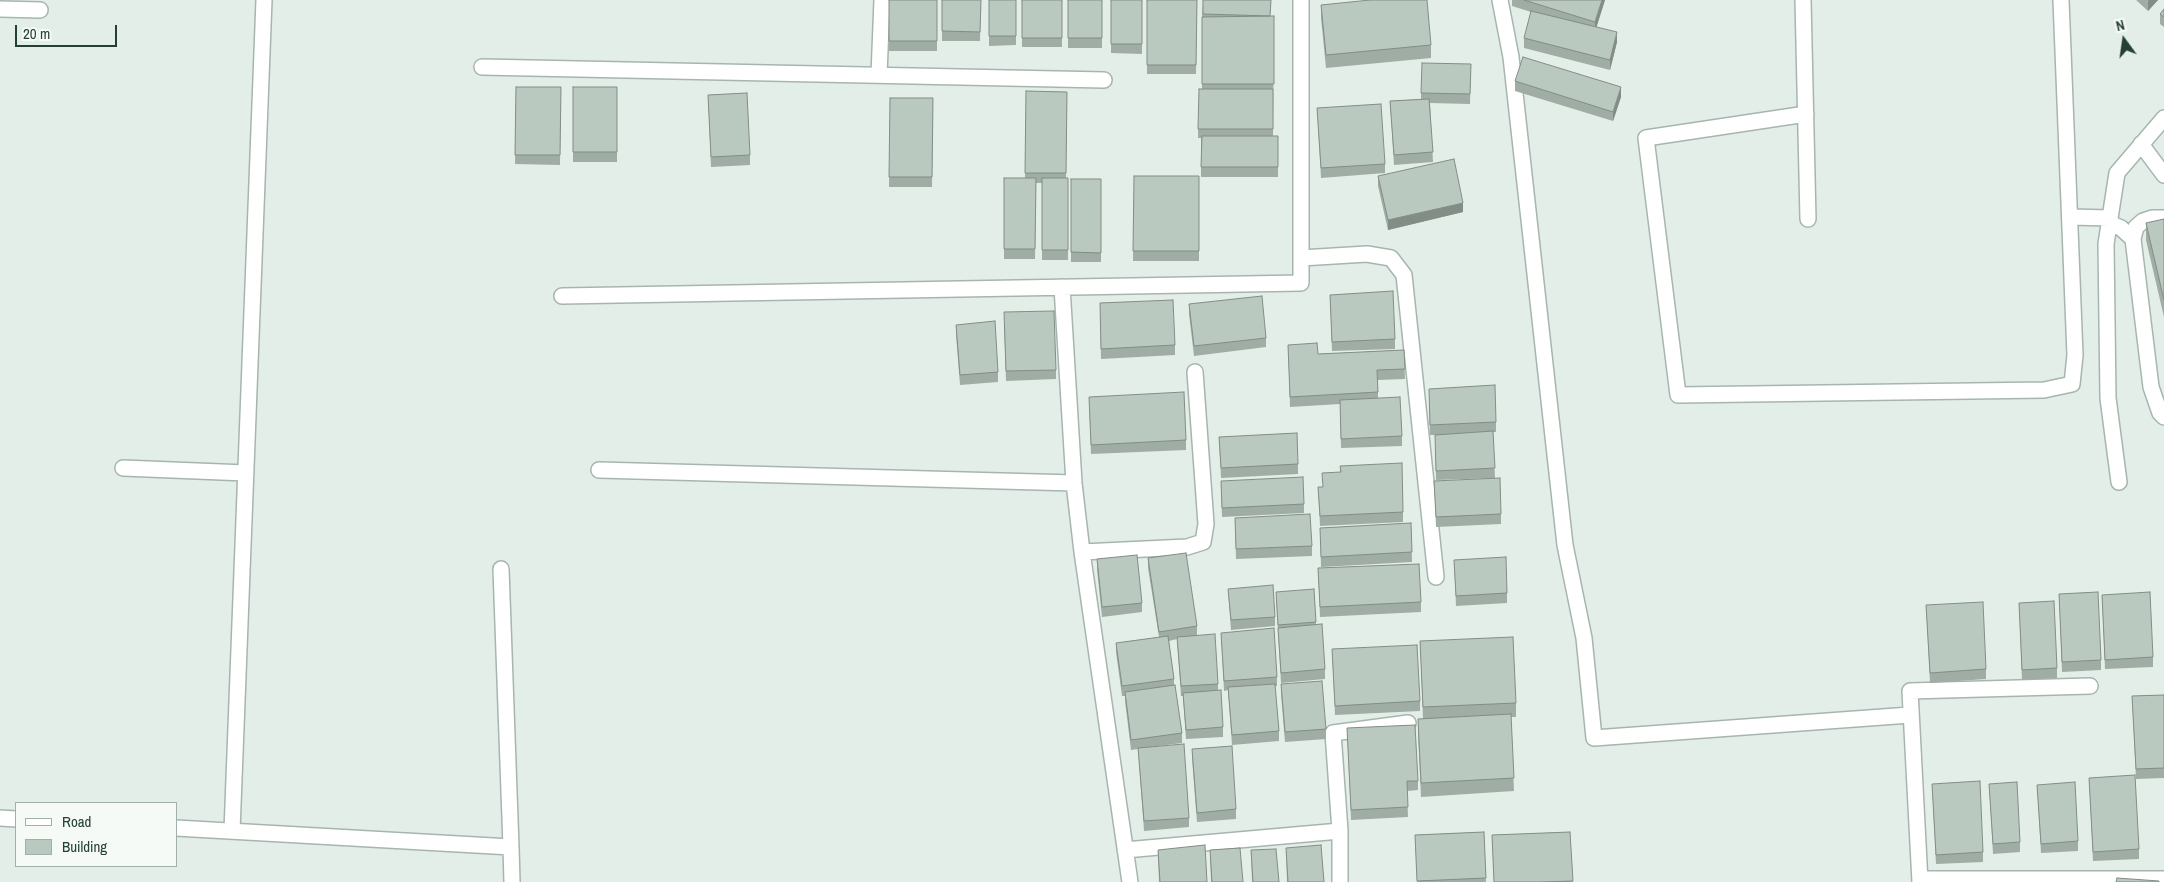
<!DOCTYPE html>
<html>
<head>
<meta charset="utf-8">
<style>
	body { margin:0 }
	#map { position:relative; width:2164px; height:882px; overflow:hidden; background:#e4eee8; font-family:"Archivo Narrow",sans-serif }
	canvas { display:block }
	.legend { position:absolute; left:15px; top:802px; width:162px; height:65px; box-sizing:border-box; background:#f5faf7; border:1px solid #a1b0a9; margin:0; padding:6px 9px; list-style:none; font-size:15px; color:#234033 }
	.legend li { display:flex; align-items:center; gap:10px; height:25px }
	.legend b { width:25px; border:1px solid #a1b0a9 }
	.north { position:absolute; left:2099px; top:15px; width:50px; height:50px; -webkit-text-stroke:4px #f5faf7; paint-order:stroke; rotate:346deg; font-size:14px; font-weight:700; line-height:20px; text-align:center; color:#234033 }
	.north::after { content:''; display:block; margin:auto; width:18px; height:22px; background:#234033; clip-path:polygon(50% 0,100% 100%,50% 72%,0 100%) }
	.scale { position:absolute; left:15px; top:25px; width:102px; height:22px; box-sizing:border-box; border:2px solid #234033; border-top:0; padding-left:6px; font-size:15px; line-height:18px; white-space:nowrap; color:#234033; -webkit-text-stroke:4px #f5faf7; paint-order:stroke }
</style>
</head>
<body>
<div id="map">
<canvas width="2164" height="882"></canvas>
<ul class="legend">
<li><b style="height:6px;background:#fff"></b>Road</li>
<li><b style="height:14px;background:#b9c9c0"></b>Building</li>
</ul>
<div class="north">N</div>
<div class="scale">20 m</div>
</div>
<script>
const ctx = document.querySelector('canvas').getContext('2d');
ctx.lineJoin = 'round';
const poly = rows => new Path2D(rows.map(r => 'M' + r).join(''));
function stroke(path, color, width, dash) { ctx.strokeStyle = color; ctx.lineWidth = width; ctx.lineCap = dash ? 'butt' : 'round'; ctx.setLineDash(dash || []); ctx.stroke(path); }
function fillPath(path, color) { ctx.fillStyle = color; ctx.fill(path, 'evenodd'); }
const minor = poly([
	[1500,0,1511,57,1565,545,1584,638,1594,738,1910,715],
	[1803,0,1808,219],
	[0,9,40,10],
	[482,67,1104,80],
	[879,75,882,0],
	[1806,114,1646,138,1678,395,2044,390,2072,384,2075,355,2061,0],
	[2141,144,2164,175],
	[2070,217,2110,218],
	[2109,223,2121,228,2133,239,2151,387,2160,413,2164,417],
	[2133,239,2136,227,2143,221,2152,218,2164,218],
	[1301,258,1367,254,1391,258,1404,275,1436,577],
	[1062,287,1074,483,1082,552,1130,882],
	[562,296,1301,283,1301,0],
	[123,468,246,473],
	[599,470,1074,483],
	[2119,482,2108,398,2106,244,2117,173,2164,118],
	[1082,552,1187,547,1203,542,1206,524,1195,372],
	[0,818,16,819],
	[176,828,511,847,501,569],
	[232,831,264,0],
	[511,847,512,882],
	[1125,850,1340,831],
	[1920,879,2164,879],
	[1340,882,1340,831,1333,733,1408,723],
	[1920,882,1910,691,2090,686]
]);
const wall = poly([
	[889,0,937,0,937,51,889,51],
	[942,0,981,0,980,41,942,41],
	[989,0,1016,0,1016,45,989,46],
	[1022,0,1062,0,1062,47,1022,47],
	[1068,0,1102,0,1102,48,1068,48],
	[1111,0,1142,0,1142,54,1111,53],
	[1147,0,1197,0,1196,74,1147,74],
	[1203,0,1271,0,1270,17,1274,16,1273,136,1278,136,1278,177,1201,177,1201,138,1198,138,1198,129,1202,89,1202,17],
	[1512,0,1605,0,1596,27,1617,42,1610,70,1524,48,1524,38,1531,12,1512,6],
	[2136,0,2158,0,2148,11],
	[1321,5,1431,45,1431,58,1326,68,1321,18],
	[2164,9,2164,27,2160,24,2160,14],
	[1471,64,1470,104,1430,103,1433,162,1394,165,1390,101,1421,99,1421,93],
	[1515,81,1621,97,1613,121,1515,91],
	[516,87,561,87,560,165,515,164],
	[573,87,617,87,617,162,573,162],
	[1026,91,1067,92,1066,178,1068,178,1068,260,1042,260,1042,183,1036,183,1035,259,1004,259,1004,178,1025,178],
	[708,95,750,155,750,165,711,167],
	[890,98,933,98,932,187,889,187],
	[1317,108,1385,164,1385,173,1321,178],
	[1134,176,1199,176,1199,261,1133,261],
	[1378,176,1463,212,1388,230,1378,186],
	[1071,179,1101,179,1101,262,1071,262],
	[2164,219,2164,317,2146,240,2146,223],
	[1330,295,1395,339,1395,349,1332,351],
	[1189,304,1266,338,1266,347,1194,356,1189,314],
	[1100,313,1175,345,1175,355,1101,359],
	[1004,322,1056,370,1056,379,1006,381],
	[956,325,998,372,998,382,960,385,956,334],
	[1288,345,1318,354,1404,350,1405,379,1378,380,1378,398,1402,436,1402,446,1341,448,1340,404,1290,407],
	[1429,389,1496,422,1496,432,1493,432,1495,478,1436,480,1435,435,1430,435],
	[1089,397,1186,440,1186,450,1091,454],
	[1219,437,1298,464,1298,474,1221,478],
	[1340,466,1403,512,1403,522,1320,526,1318,487,1323,487,1340,472],
	[1221,481,1304,504,1304,513,1222,517],
	[1434,481,1501,514,1501,524,1436,527],
	[1235,518,1312,546,1312,556,1236,559],
	[1411,523,1412,562,1321,567,1320,528],
	[1148,558,1197,626,1197,635,1218,684,1218,690,1223,727,1223,737,1186,739,1183,696,1181,696,1177,639,1169,641,1174,679,1174,685,1182,733,1182,743,1150,747,1189,818,1189,827,1144,831,1138,749,1131,750,1125,701,1125,696,1122,696,1116,652,1116,643,1159,637,1148,568],
	[1097,559,1142,603,1142,612,1102,617,1097,569],
	[1454,560,1507,593,1507,603,1456,606],
	[1318,568,1421,602,1421,612,1320,617],
	[1228,589,1275,617,1275,626,1231,630],
	[1314,589,1316,625,1325,669,1325,679,1281,683,1276,597],
	[2059,594,2101,660,2101,670,2062,672],
	[2102,595,2153,657,2153,667,2105,669],
	[2019,603,2057,668,2057,678,2022,680],
	[1926,605,1986,669,1986,679,1930,683],
	[1221,633,1277,677,1277,686,1275,686,1279,731,1279,741,1232,745,1228,690,1224,691],
	[1420,641,1516,703,1516,717,1511,717,1514,791,1421,797,1418,733,1418,719,1423,719],
	[1332,649,1420,701,1420,711,1335,715],
	[1281,684,1326,729,1326,739,1285,742,1281,694],
	[2164,695,2164,778,2136,779,2132,696],
	[1347,728,1418,781,1418,790,1407,791,1408,817,1351,820],
	[1192,749,1236,809,1236,819,1197,822,1192,758],
	[2089,778,2139,849,2139,859,2093,861],
	[1932,784,1983,852,1983,862,1936,864],
	[1989,784,2020,842,2020,852,1993,854],
	[2037,785,2078,841,2078,851,2041,853],
	[1484,832,1486,882,1417,882,1415,835],
	[1570,832,1573,882,1494,882,1492,835],
	[1286,848,1324,882,1287,882],
	[1158,850,1207,882,1159,882],
	[1210,850,1243,882,1211,882],
	[1251,850,1279,882,1252,882]
]);
const shadedWall = poly([
	[1602,0,1605,0,1595,32,1595,22],
	[2149,0,2158,0,2148,11,2148,1],
	[1617,32,1617,42,1610,70,1610,60],
	[1621,87,1621,97,1613,121,1613,112],
	[1463,203,1463,212,1388,230,1388,220]
]);
const building = poly([
	[889,0,937,0,937,41,889,41,889,0],
	[942,0,981,0,980,32,942,31,942,0],
	[989,0,1016,0,1016,36,989,36,989,0],
	[1022,0,1062,0,1062,38,1022,38,1022,0],
	[1068,0,1102,0,1102,38,1068,38,1068,0],
	[1111,0,1142,0,1142,44,1111,44,1111,0],
	[1147,0,1197,0,1196,65,1147,65,1147,0],
	[1203,0,1271,0,1270,16,1203,14,1203,0],
	[1370,0,1427,0,1431,45,1326,55,1321,5,1370,0],
	[1524,0,1602,0,1595,22,1524,0],
	[2164,9,2164,17,2160,14,2164,9],
	[1531,11,1617,32,1610,60,1524,38,1531,11],
	[1274,16,1274,84,1202,84,1202,17,1274,16],
	[1523,57,1621,87,1613,112,1515,81,1523,57],
	[1422,63,1471,64,1470,94,1421,93,1422,63],
	[516,87,561,87,560,155,515,155,516,87],
	[573,87,617,87,617,152,573,152,573,87],
	[1199,89,1273,89,1273,129,1198,129,1199,89],
	[1026,91,1067,92,1066,173,1025,173,1026,91],
	[747,93,750,155,711,157,708,95,747,93],
	[890,98,933,98,932,177,889,177,890,98],
	[1429,99,1433,152,1394,155,1390,101,1429,99],
	[1381,104,1385,164,1321,168,1317,108,1381,104],
	[1202,136,1278,136,1278,167,1201,167,1202,136],
	[1454,159,1463,203,1388,220,1378,176,1454,159],
	[1134,176,1199,176,1199,251,1133,251,1134,176],
	[1004,178,1036,178,1035,249,1004,249,1004,178],
	[1042,178,1068,178,1068,250,1042,250,1042,178],
	[1071,179,1101,179,1101,253,1071,252,1071,179],
	[2164,219,2164,300,2146,223,2164,219],
	[1393,291,1395,339,1332,342,1330,295,1393,291],
	[1262,296,1266,338,1194,346,1189,304,1262,296],
	[1173,300,1175,345,1101,349,1100,303,1173,300],
	[1054,311,1056,370,1006,371,1004,312,1054,311],
	[995,321,998,372,960,375,956,325,995,321],
	[1317,343,1318,354,1404,350,1405,369,1377,370,1378,392,1290,397,1288,345,1317,343],
	[1495,385,1496,422,1430,425,1429,389,1495,385],
	[1184,392,1186,440,1091,445,1089,397,1184,392],
	[1400,397,1402,436,1341,439,1340,400,1400,397],
	[1493,431,1495,468,1436,471,1435,435,1493,431],
	[1297,433,1298,464,1221,468,1219,437,1297,433],
	[1402,463,1403,512,1320,516,1318,487,1323,487,1322,473,1341,472,1340,466,1402,463],
	[1303,477,1304,504,1222,508,1221,481,1303,477],
	[1500,478,1501,514,1436,517,1434,481,1500,478],
	[1310,514,1312,546,1236,549,1235,518,1310,514],
	[1411,523,1412,552,1321,557,1320,528,1411,523],
	[1186,553,1197,626,1159,632,1148,558,1186,553],
	[1137,555,1142,603,1102,607,1097,559,1137,555],
	[1506,557,1507,593,1456,596,1454,560,1506,557],
	[1419,564,1421,602,1320,607,1318,568,1419,564],
	[1273,585,1275,617,1231,620,1228,589,1273,585],
	[1314,589,1316,622,1278,625,1276,592,1314,589],
	[2098,592,2101,660,2062,662,2059,594,2098,592],
	[2150,592,2153,657,2105,660,2102,595,2150,592],
	[2054,601,2057,668,2022,670,2019,603,2054,601],
	[1983,602,1986,669,1930,673,1926,605,1983,602],
	[1322,624,1325,669,1281,673,1278,628,1322,624],
	[1274,628,1277,677,1224,681,1221,633,1274,628],
	[1215,634,1218,684,1181,686,1177,637,1215,634],
	[1168,636,1174,679,1122,686,1116,643,1168,636],
	[1513,637,1516,703,1423,707,1420,641,1513,637],
	[1417,645,1420,701,1335,706,1332,649,1417,645],
	[1322,681,1326,729,1285,732,1281,684,1322,681],
	[1275,684,1279,731,1232,735,1228,687,1275,684],
	[1175,685,1182,733,1131,740,1125,692,1175,685],
	[1221,690,1223,727,1186,730,1183,693,1221,690],
	[2164,695,2164,768,2136,769,2132,696,2164,695],
	[1511,714,1514,778,1421,783,1418,719,1511,714],
	[1415,725,1418,781,1407,781,1408,807,1351,810,1347,728,1415,725],
	[1184,744,1189,818,1144,821,1138,748,1184,744],
	[1232,746,1236,809,1197,813,1192,749,1232,746],
	[2135,775,2139,849,2093,852,2089,778,2135,775],
	[1980,781,1983,852,1936,855,1932,784,1980,781],
	[2017,782,2020,842,1993,844,1989,784,2017,782],
	[2075,782,2078,841,2041,844,2037,785,2075,782],
	[1484,832,1486,878,1417,881,1415,835,1484,832],
	[1570,832,1573,881,1540,882,1494,882,1492,835,1570,832],
	[1205,845,1207,882,1160,882,1158,850,1205,845],
	[1321,845,1324,882,1288,882,1286,848,1321,845],
	[1240,848,1243,882,1212,882,1210,850,1240,848],
	[1276,849,1279,882,1253,882,1251,850,1276,849],
	[2117,878,2159,881,2159,882,2116,882,2117,878]
]);
stroke(minor, '#a6b6ae', 18);
stroke(minor, '#fff', 15);
fillPath(wall, '#9fada5');
fillPath(shadedWall, '#828d86');
fillPath(building, '#b9c9c0');
stroke(building, '#828d86', 1);
</script>
</body>
</html>
